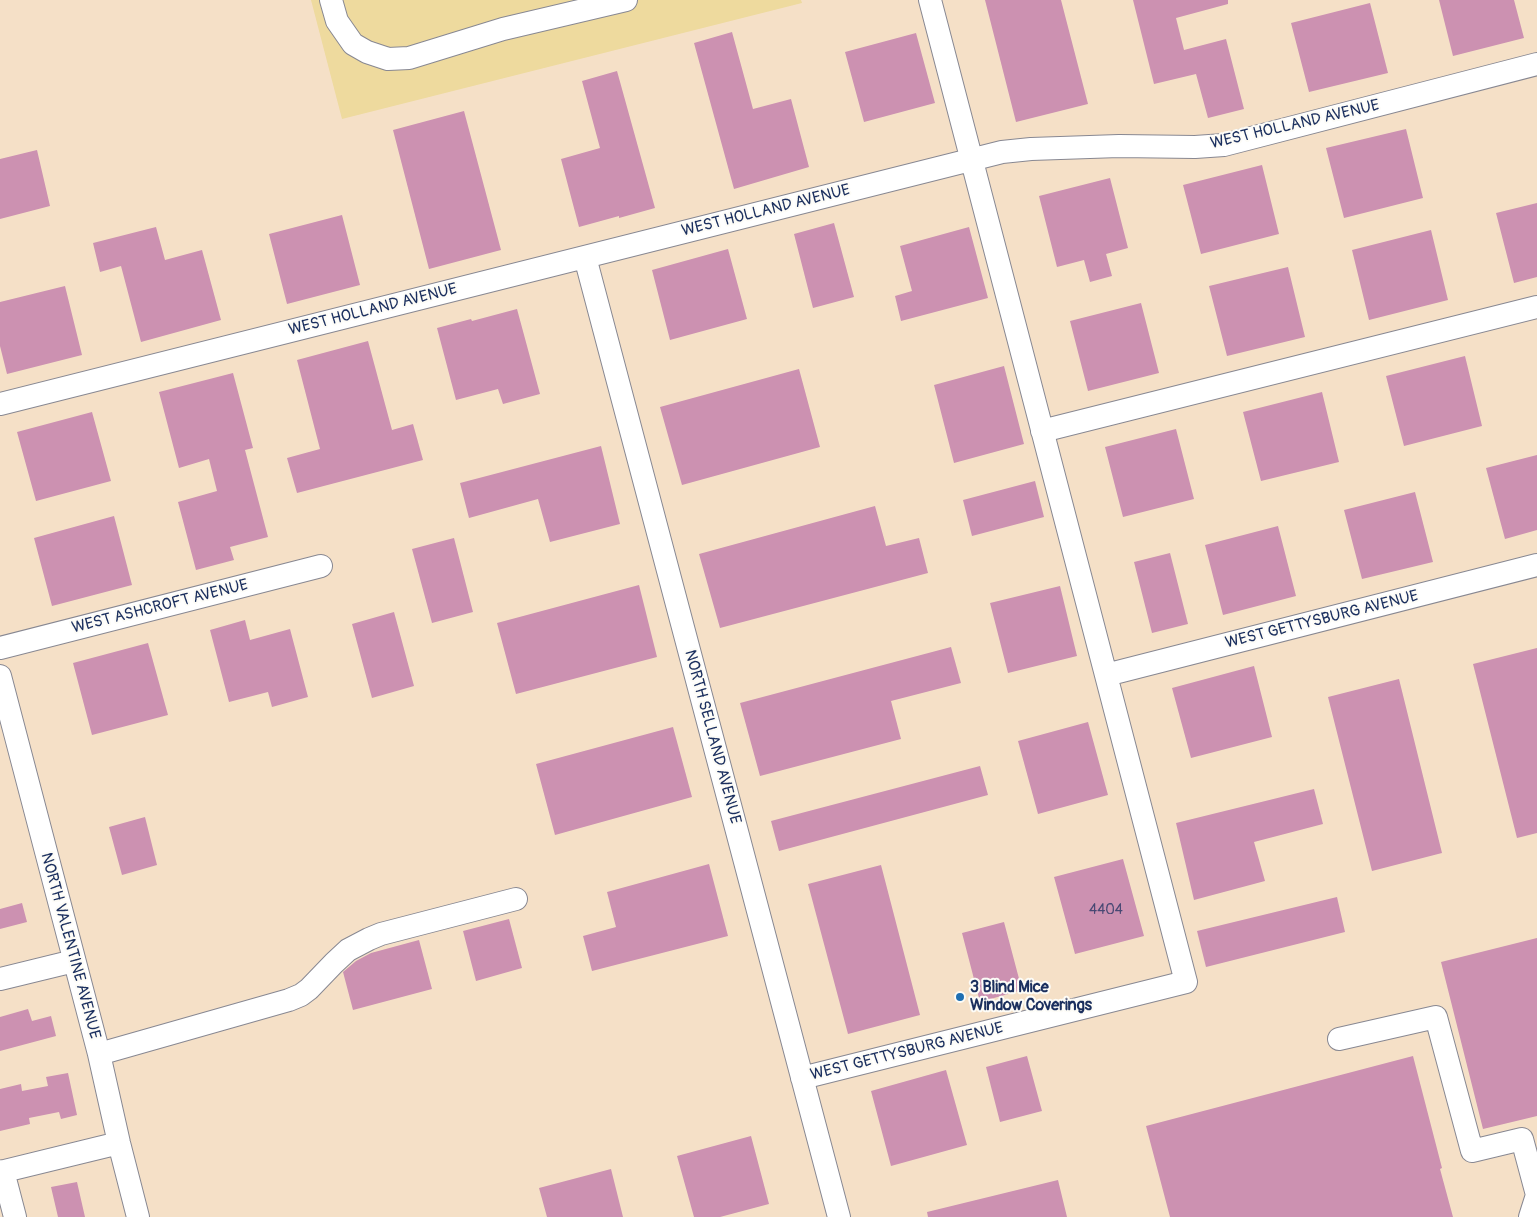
<!DOCTYPE html>
<html>
<head>
<meta charset="utf-8">
<style>
	body { margin:0 }
	canvas { display:block; background:#f5e0c7 }
</style>
</head>
<body>
<canvas width="1537" height="1217"></canvas>
<script>
const ctx = document.querySelector('canvas').getContext('2d');
ctx.lineJoin = 'round';
function fillPath(path, color) { ctx.fillStyle = color; ctx.fill(path, 'evenodd'); }
const poly = rows => new Path2D(rows.map(r => 'M' + r).join(''));
function stroke(path, color, width, dash) { ctx.strokeStyle = color; ctx.lineWidth = width; ctx.lineCap = dash ? 'butt' : 'round'; ctx.setLineDash(dash || []); ctx.stroke(path); }
function label(font, color, halo, rows, align = 'center') {
  ctx.font = font + ' Pangolin,sans-serif'; ctx.lineWidth = 4; ctx.setLineDash([]); ctx.textBaseline = 'middle'; ctx.strokeStyle = halo; ctx.fillStyle = color; for (const [text, x, y, turn = 0] of rows) {
    ctx.save(); ctx.translate(x, y); ctx.rotate((+turn || 0) * Math.PI / 180); ctx.textAlign = isNaN(turn) ? turn : align; if (halo) ctx.strokeText(text, 0, 0); ctx.fillText(text, 0, 0); ctx.restore();
  }
}
const sand = poly([
	[311,0,801,0,802,3,342,119]
]);
const building = poly([
	[985,0,1061,0,1088,104,1016,122],
	[1133,0,1228,0,1228,4,1176,18,1184,50,1226,39,1244,109,1208,118,1196,74,1154,84],
	[1439,0,1514,0,1524,38,1453,56],
	[1370,3,1388,73,1309,92,1291,23],
	[732,32,753,109,791,99,809,167,734,189,694,43],
	[916,33,935,103,864,122,845,52],
	[617,71,655,208,619,218,619,216,579,227,561,159,600,148,582,81],
	[464,111,501,250,429,269,393,130],
	[1406,129,1423,198,1344,218,1326,148],
	[37,150,50,206,0,219,0,159],
	[1262,165,1279,234,1201,254,1183,185],
	[1110,178,1128,248,1106,254,1112,276,1090,282,1084,260,1057,267,1039,196],
	[1537,203,1537,277,1514,283,1496,213],
	[342,215,360,285,287,304,269,234],
	[834,223,854,297,813,308,794,234],
	[156,227,165,260,202,250,221,320,141,342,121,266,100,272,93,243],
	[969,227,988,298,901,321,895,296,912,291,900,246],
	[1431,230,1448,300,1369,320,1352,250],
	[728,249,747,319,670,340,652,270],
	[1288,267,1305,337,1227,356,1209,286],
	[65,286,82,355,7,374,0,346,0,302],
	[1141,303,1159,373,1088,391,1070,321],
	[517,309,540,394,503,404,498,389,456,400,437,328,471,319,472,321],
	[368,341,392,430,413,424,423,460,297,493,287,458,320,449,297,360],
	[1465,356,1482,426,1404,446,1386,376],
	[1004,366,1024,444,954,463,934,385],
	[799,369,820,447,682,485,660,407],
	[233,373,253,448,245,450,268,537,230,547,234,560,196,570,178,502,217,491,209,459,179,468,159,392],
	[1322,392,1339,462,1261,481,1243,412],
	[92,412,111,481,36,501,17,432],
	[1176,429,1194,499,1123,517,1105,447],
	[601,446,620,524,550,542,538,499,469,518,460,483],
	[1537,455,1537,530,1505,539,1486,468],
	[1035,481,1044,517,972,536,963,500],
	[1415,492,1433,562,1362,579,1344,510],
	[875,506,886,546,919,538,928,573,720,628,699,554],
	[114,516,132,585,52,606,34,538],
	[1278,526,1296,596,1223,615,1205,545],
	[454,538,473,612,432,623,412,549],
	[1170,553,1188,624,1152,633,1134,562],
	[639,585,657,657,516,694,497,623],
	[1060,586,1077,656,1008,673,990,603],
	[394,612,414,686,372,698,352,624],
	[245,620,250,640,290,629,308,697,272,707,268,692,229,702,210,630],
	[148,643,168,715,92,735,73,663],
	[951,647,961,683,891,701,901,739,760,776,740,703],
	[1537,648,1537,833,1517,838,1473,664],
	[1254,666,1272,737,1191,758,1172,688],
	[1399,679,1442,853,1372,871,1328,697],
	[1088,722,1108,795,1038,814,1018,741],
	[673,727,692,797,555,835,536,764],
	[980,766,988,795,779,851,771,821],
	[1314,789,1323,824,1254,842,1265,881,1194,900,1176,823],
	[145,817,157,865,122,875,109,827],
	[1123,859,1144,936,1075,954,1054,877],
	[709,864,728,936,592,971,583,936,616,927,607,892],
	[881,865,920,1015,848,1034,808,884],
	[1337,897,1345,932,1206,967,1197,931],
	[22,903,27,922,0,929,0,909],
	[509,919,522,968,476,981,463,931],
	[1004,922,1022,990,980,1002,962,933],
	[1537,938,1537,1116,1483,1129,1441,962],
	[419,940,432,989,353,1010,343,972,356,961,371,953],
	[28,1009,32,1021,51,1016,56,1036,0,1051,0,1017],
	[1027,1056,1042,1111,1000,1122,986,1067],
	[1413,1056,1442,1168,1440,1169,1453,1217,1170,1217,1146,1126],
	[946,1070,967,1145,891,1166,871,1091],
	[68,1073,77,1115,61,1119,59,1112,29,1118,30,1124,0,1131,0,1089,21,1084,22,1091,48,1086,46,1077],
	[751,1136,769,1204,720,1217,694,1217,677,1156],
	[611,1169,623,1217,547,1217,539,1188],
	[1058,1180,1067,1217,928,1217,927,1212],
	[77,1182,85,1217,58,1217,51,1187]
]);
const minor = poly([
	[331,0,337,21,353,44,367,52,388,59,409,58,503,29,626,0],
	[585,257,839,1217],
	[0,404,1002,152,1031,149,1119,146,1195,147,1224,145,1537,64],
	[1042,431,1537,307],
	[0,648,321,566],
	[1106,675,1537,565],
	[0,676,99,1054,119,1143,138,1217],
	[0,979,74,961],
	[1339,1039,1436,1017,1472,1151,1522,1139,1537,1195,1530,1217],
	[99,1054,289,1000,301,995,309,989,334,963,348,950,369,939,381,934,516,899],
	[802,1078,1186,982,930,0],
	[3,1171,15,1217],
	[0,1172,119,1143]
]);
const markers = [
	[960,997,5,"#1f6fb2"]
];
const numberNames = [
	["4404",1106,910]
];
const streetNames = [
	["WEST HOLLAND AVENUE",1295,125,-13],
	["WEST HOLLAND AVENUE",766,211,-14],
	["WEST HOLLAND AVENUE",373,310,-14],
	["WEST ASHCROFT AVENUE",160,607,-14],
	["WEST GETTYSBURG AVENUE",1322,620,-14],
	["NORTH SELLAND AVENUE",712,737,75],
	["NORTH VALENTINE AVENUE",70,946,75],
	["WEST GETTYSBURG AVENUE",907,1052,-14]
];
const poiNames = [
	["3 Blind Mice",970,988],
	["Window Coverings",970,1006]
];
fillPath(sand, '#eeda9e');
fillPath(building, '#cc91b1');
stroke(minor, '#888892', 24);
stroke(minor, '#fff', 22);
for (const [x, y, r, color] of markers) { const dot = new Path2D(); dot.arc(x, y, r, 0, 2 * Math.PI); ctx.fillStyle = color; ctx.fill(dot); stroke(dot, '#fdfcf7', 2); }
label('14px', '#474873', null, numberNames);
label('16px', '#1b2f5e', '#fdfcf7', streetNames);
label('bold 16px', '#1b2f5e', '#fdfcf7', poiNames, 'left');
</script>
</body>
</html>
